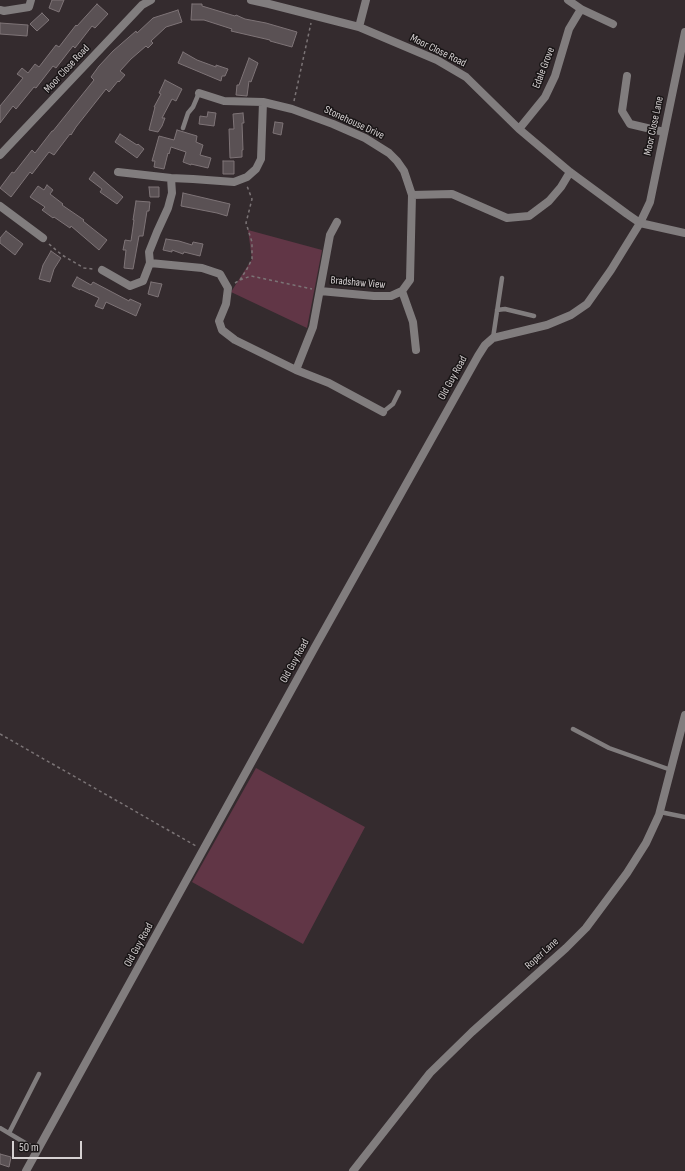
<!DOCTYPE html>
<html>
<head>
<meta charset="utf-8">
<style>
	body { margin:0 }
	#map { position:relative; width:685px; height:1171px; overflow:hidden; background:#342b2e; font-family:"Sofia Sans Condensed",sans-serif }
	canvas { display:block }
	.scale { position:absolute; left:12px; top:1141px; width:70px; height:18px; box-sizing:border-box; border:2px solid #d6d1d2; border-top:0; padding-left:5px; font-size:12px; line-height:14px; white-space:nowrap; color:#d6d1d2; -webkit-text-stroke:3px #191516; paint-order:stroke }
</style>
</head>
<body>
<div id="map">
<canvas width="685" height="1171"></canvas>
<div class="scale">50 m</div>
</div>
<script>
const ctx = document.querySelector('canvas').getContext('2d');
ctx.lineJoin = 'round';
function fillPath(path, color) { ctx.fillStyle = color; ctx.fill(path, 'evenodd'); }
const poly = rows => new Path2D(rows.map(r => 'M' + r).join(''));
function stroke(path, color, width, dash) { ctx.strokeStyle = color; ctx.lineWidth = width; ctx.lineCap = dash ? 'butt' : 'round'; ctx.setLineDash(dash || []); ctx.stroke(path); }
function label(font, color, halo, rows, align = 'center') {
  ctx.font = font + ' "Sofia Sans Condensed",sans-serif'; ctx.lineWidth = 3; ctx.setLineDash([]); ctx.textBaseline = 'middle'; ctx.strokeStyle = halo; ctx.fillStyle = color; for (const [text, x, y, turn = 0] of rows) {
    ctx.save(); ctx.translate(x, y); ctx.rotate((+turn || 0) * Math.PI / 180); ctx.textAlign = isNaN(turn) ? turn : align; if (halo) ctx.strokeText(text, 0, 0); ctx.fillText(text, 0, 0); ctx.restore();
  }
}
const green = poly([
	[248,230,322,250,307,328,231,292,252,259],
	[256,768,365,827,303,944,192,882]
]);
const building = poly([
	[52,0,64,0,59,12,49,8,52,0],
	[97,4,108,14,95,28,92,26,75,48,73,46,56,68,53,66,36,88,34,87,16,109,13,106,0,123,0,106,23,78,17,74,22,68,28,73,35,64,39,67,56,45,59,47,76,25,77,26,97,4],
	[192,4,202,4,202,6,235,16,236,15,245,19,266,23,297,32,292,47,270,41,270,40,231,31,232,29,204,20,191,20,192,4],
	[178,10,182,22,166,27,151,41,153,43,148,48,146,46,131,59,120,71,125,75,119,82,118,81,109,92,106,89,76,127,71,135,70,134,54,155,49,152,32,174,30,172,11,197,0,188,12,172,14,173,32,150,35,153,52,131,53,131,94,80,91,77,99,66,113,51,136,31,137,33,153,18,178,10],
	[42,13,49,20,37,31,30,24,42,13],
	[0,23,28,25,27,36,0,34,0,23],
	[183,52,197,60,216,67,216,65,228,69,225,76,222,76,221,81,178,63,183,52],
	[249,58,258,63,251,82,249,81,247,96,236,95,237,85,239,85,249,58],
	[165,80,182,89,176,101,172,99,162,118,165,118,162,126,158,132,149,130,155,107,154,107,161,94,159,93,165,80],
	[208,112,216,113,214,126,199,124,200,116,207,117,208,112],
	[243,113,244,123,242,123,243,150,242,150,242,157,230,158,229,129,234,129,233,114,243,113],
	[275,122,283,123,281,135,273,133,275,122],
	[177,130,197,136,196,142,203,145,200,155,211,158,208,168,191,164,191,165,183,162,186,152,171,147,169,154,168,153,164,169,154,167,155,161,152,161,159,136,174,140,177,130],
	[120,134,137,145,138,144,144,149,137,158,115,142,120,134],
	[223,161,234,161,234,174,223,174,223,161],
	[94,172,123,197,117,204,100,192,102,189,89,179,94,172],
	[47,185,53,190,50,194,63,204,62,205,84,220,83,221,107,240,99,250,71,226,70,228,54,217,53,218,42,210,45,207,30,197,38,186,44,190,47,185],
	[149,187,159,187,159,197,150,197,149,187],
	[183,193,230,204,227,216,217,213,181,206,183,193],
	[136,201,150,202,149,211,147,211,143,236,139,236,133,269,124,268,126,250,123,250,125,240,131,241,134,220,133,220,136,201],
	[6,231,23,244,15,255,0,243,0,238,6,231],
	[166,239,179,241,192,245,193,242,203,244,200,256,184,252,183,254,172,250,172,252,163,250,166,239],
	[51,251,61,258,54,269,50,282,39,279,43,265,51,251],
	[77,277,91,285,93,282,129,301,130,299,141,304,136,316,106,302,103,309,95,306,99,298,80,289,80,290,72,286,77,277],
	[151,282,162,284,158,297,148,294,151,282],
	[0,1154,11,1157,9,1167,0,1164,0,1154]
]);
const path = poly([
	[294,101,311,23],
	[49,244,62,255,84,268,93,269],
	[240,280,247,269,252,259,252,242,246,223,252,199,247,186],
	[235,283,240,280,251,276,312,289],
	[0,734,196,846]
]);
const lane = poly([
	[183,128,188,113,193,107,199,93],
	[497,310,505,309,534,316],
	[493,338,502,278],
	[383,412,393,404,399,392],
	[573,729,609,748,671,770],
	[660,812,685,817],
	[0,1128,37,1150],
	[9,1133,39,1074]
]);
const street = poly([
	[251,0,269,4,359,27,437,60,466,77,519,129,570,172,627,214,640,223,685,233],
	[568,0,581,9,613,24],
	[0,10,4,11,29,7,31,0],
	[359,27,366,0],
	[627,76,622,111,630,124,664,132],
	[199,93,224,101,263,102,292,109,333,124,365,138,389,153,397,161,404,171,412,195,452,194,507,218,529,216,549,201,561,187,570,172],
	[519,129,545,97,555,76,569,29,581,9],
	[0,155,142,5,151,0],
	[118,172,171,178,193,179,234,182,247,177,256,169,261,159,263,102],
	[0,206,43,238],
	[150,263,202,268,220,274,228,288,226,304,219,321,222,330,235,340,296,370,329,383,383,412],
	[102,270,130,286,143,281,150,263,149,252,157,232,168,208,172,193,171,178],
	[320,291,374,296,391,296,402,291,410,280,412,195],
	[402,291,413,322,416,350],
	[296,370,313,327,330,235,337,222],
	[26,1171,315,647,478,356,485,345,493,338,547,325,571,315,587,304,611,270,640,223,650,202,685,32],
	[353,1171,430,1073,472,1032,566,948,586,928,627,873,646,843,659,815,685,715]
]);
const streetNames = [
	["Moor Close Road",438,51,26],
	["Edale Grove",544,68,-69],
	["Moor Close Road",67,69,-47],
	["Stonehouse Drive",354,123,25],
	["Moor Close Lane",654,126,-78],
	["Bradshaw View",358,283,5],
	["Old Guy Road",453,378,-61],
	["Old Guy Road",295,661,-61],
	["Old Guy Road",139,945,-61],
	["Roper Lane",542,954,-42]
];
fillPath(green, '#613646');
fillPath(building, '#5a5154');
stroke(building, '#7e7477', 1);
stroke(path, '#7b7476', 1.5, [3, 3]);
stroke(lane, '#817d7e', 4.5);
stroke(street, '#817d7e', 8);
label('11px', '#d6d1d2', '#191516', streetNames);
</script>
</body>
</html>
